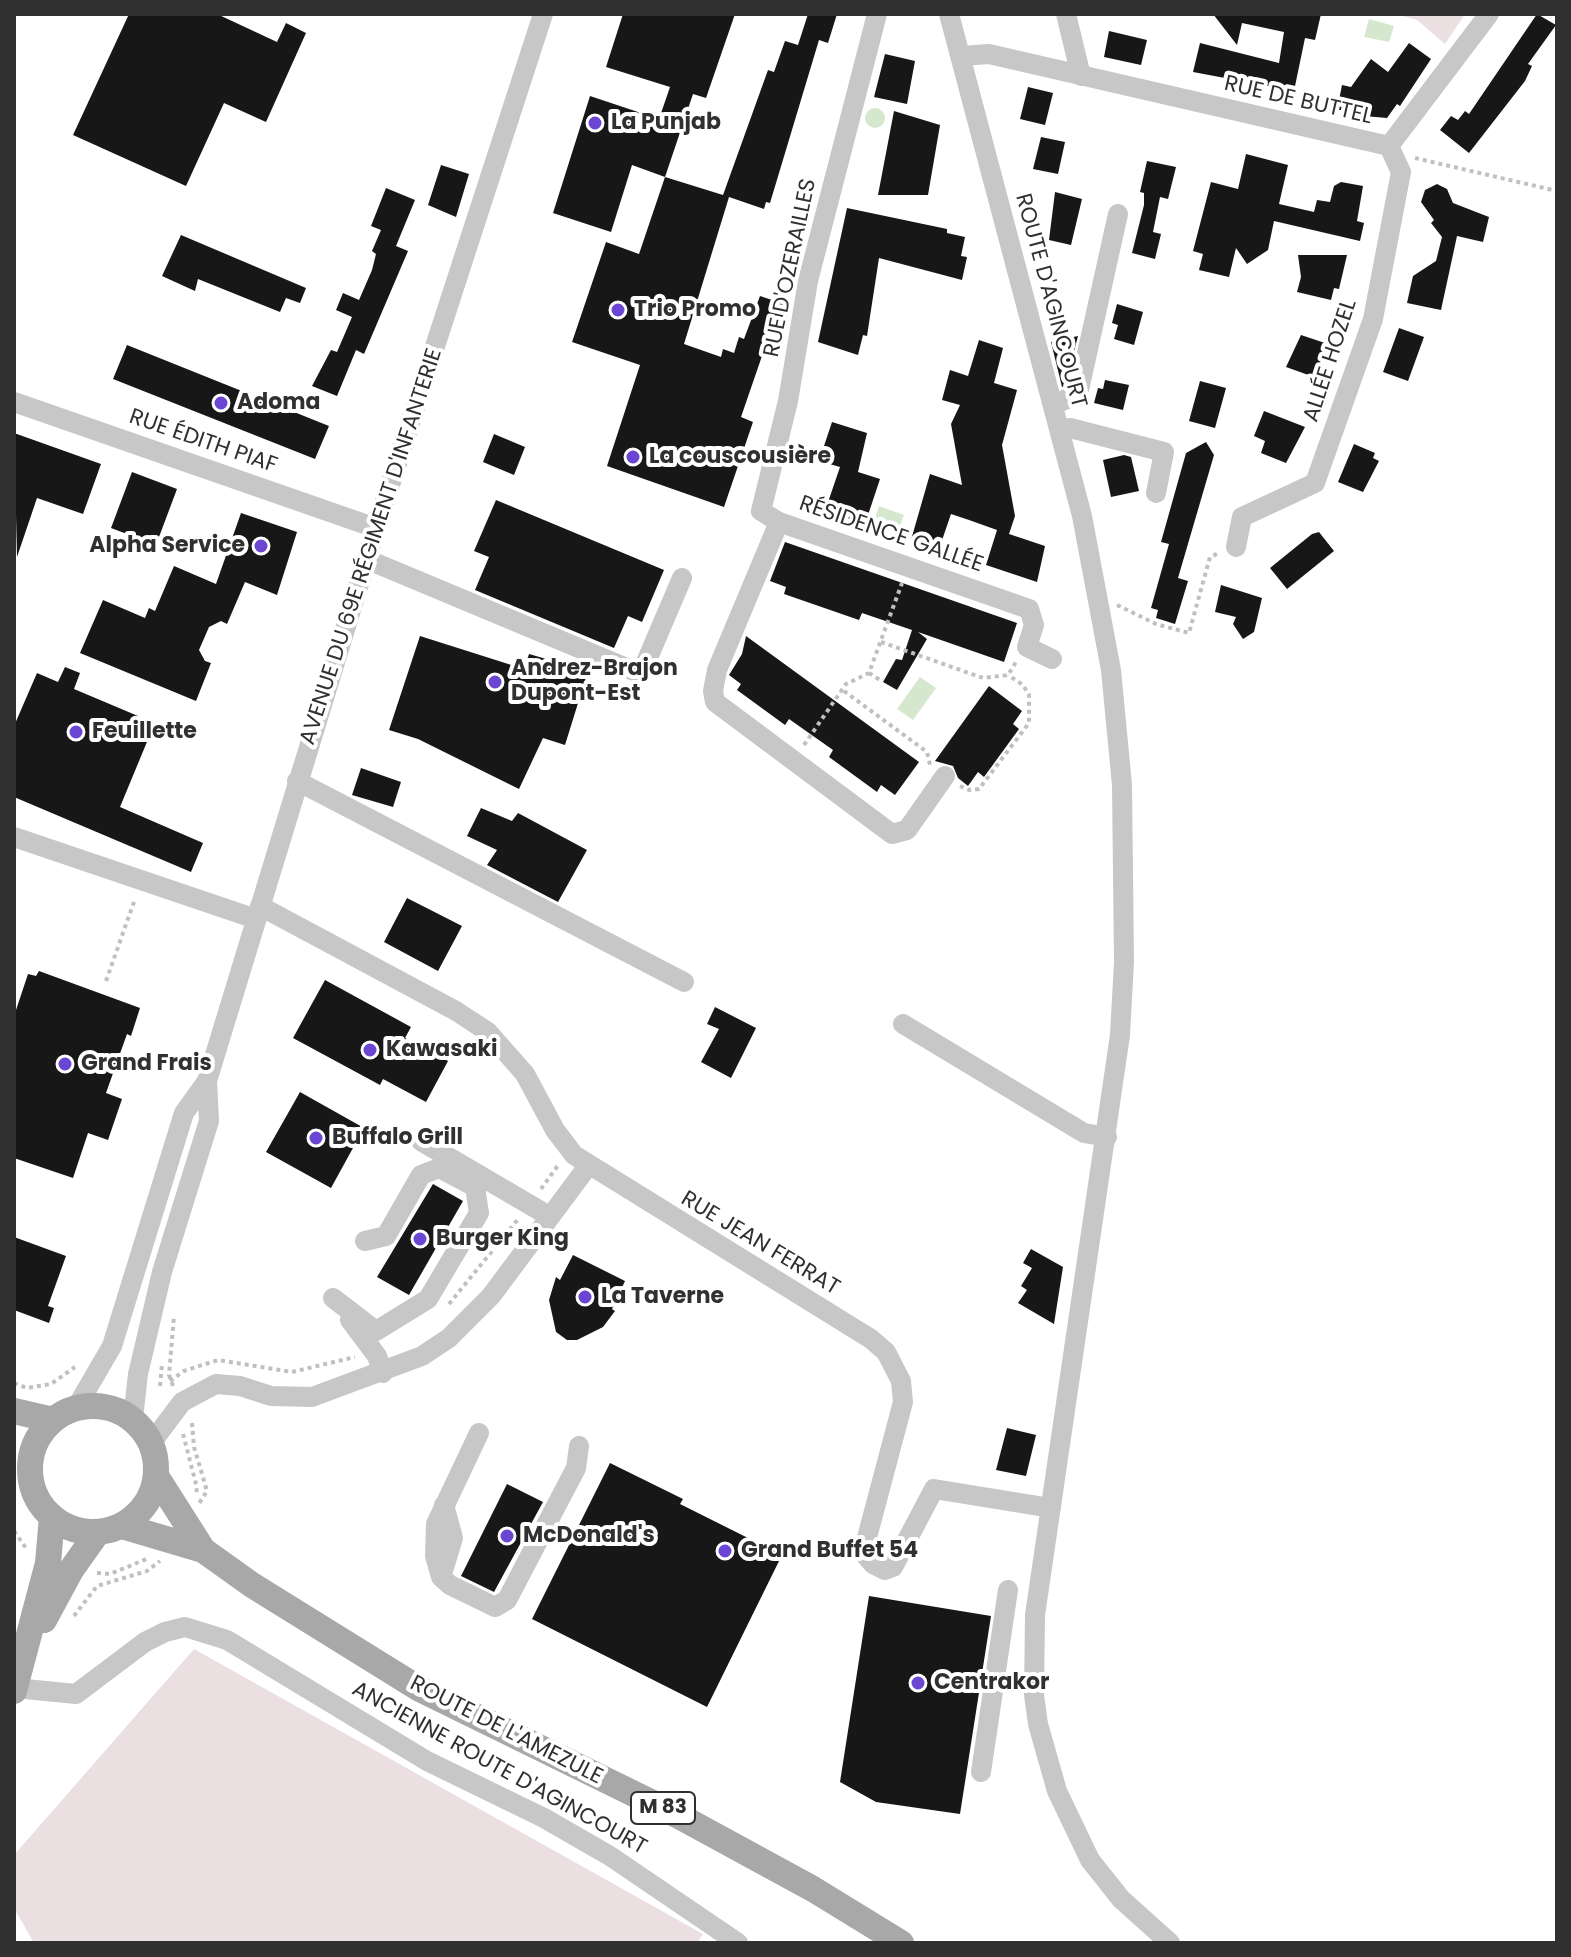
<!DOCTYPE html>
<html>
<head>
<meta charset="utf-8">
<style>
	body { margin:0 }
	#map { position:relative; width:1571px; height:1957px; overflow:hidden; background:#fff; font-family:Poppins,sans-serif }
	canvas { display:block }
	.frame { position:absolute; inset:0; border:16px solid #303030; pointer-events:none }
</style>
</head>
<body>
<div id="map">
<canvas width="1571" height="1957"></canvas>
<div class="frame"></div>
</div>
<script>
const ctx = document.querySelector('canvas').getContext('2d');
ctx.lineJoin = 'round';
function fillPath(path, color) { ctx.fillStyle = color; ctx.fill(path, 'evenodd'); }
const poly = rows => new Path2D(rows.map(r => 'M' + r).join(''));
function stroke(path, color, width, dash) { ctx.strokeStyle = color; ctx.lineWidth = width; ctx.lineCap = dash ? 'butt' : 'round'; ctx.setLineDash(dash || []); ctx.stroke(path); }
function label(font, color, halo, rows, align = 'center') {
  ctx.font = font + ' Poppins,sans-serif'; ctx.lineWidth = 8; ctx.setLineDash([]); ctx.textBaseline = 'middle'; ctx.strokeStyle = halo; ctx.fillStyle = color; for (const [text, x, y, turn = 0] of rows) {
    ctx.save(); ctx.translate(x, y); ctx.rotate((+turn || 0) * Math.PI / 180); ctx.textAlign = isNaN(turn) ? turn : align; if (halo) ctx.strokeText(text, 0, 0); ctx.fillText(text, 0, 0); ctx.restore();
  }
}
const green = poly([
	[1396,14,1465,14,1445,44,1417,20],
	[194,1649,703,1934,697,1943,34,1943,14,1908,14,1855]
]);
const water = poly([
	[1369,19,1394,26,1389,42,1364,37],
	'865 118a10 10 0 1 1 20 0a10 10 0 1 1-20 0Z',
	[879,506,904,515,900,526,875,518],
	[920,677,936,688,913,720,897,709]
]);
const building = poly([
	[129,14,217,14,277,42,286,23,306,33,266,122,224,103,186,186,73,135],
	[623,14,735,14,706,98,693,94,665,177,632,165,611,232,553,213,590,96,659,119,670,87,606,67],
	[808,14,837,14,828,43,819,40,770,203,766,202,764,209,729,197,684,344,721,357,723,349,734,353,739,337,744,339,760,296,787,305,779,327,773,324,741,417,753,422,724,507,607,466,640,365,572,342,606,242,639,254,665,177,723,195,768,70,774,72,785,41,798,45],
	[1213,14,1321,14,1315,40,1305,38,1294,91,1193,72,1200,43,1279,63,1284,32,1242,23,1237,45],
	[1537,14,1556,25,1528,64,1532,66,1525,81,1469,153,1440,130,1451,116,1458,120,1465,111,1469,114],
	[1109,31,1147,40,1141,65,1104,57],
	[1409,43,1431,59,1400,106,1397,104,1387,118,1341,114,1342,110,1337,110,1342,85,1351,87,1371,59,1388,72],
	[885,54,915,61,907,104,874,97],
	[1028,87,1053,93,1045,125,1020,119],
	[894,111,940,125,928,195,878,195],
	[1041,137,1065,142,1058,174,1033,169],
	[1246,154,1288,165,1279,204,1314,212,1317,200,1330,202,1334,186,1341,182,1363,186,1357,221,1364,223,1360,241,1274,221,1268,250,1247,264,1236,248,1229,277,1199,270,1203,254,1193,251,1211,182,1238,189],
	[1147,161,1176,167,1168,199,1160,197,1153,232,1161,234,1155,259,1132,253,1144,205,1144,193,1140,192],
	[441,165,469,174,456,217,428,205],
	[1437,184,1447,189,1453,203,1489,217,1483,242,1457,236,1441,310,1407,303,1413,276,1436,261,1442,237,1431,223,1434,220,1421,202,1425,190],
	[386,188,415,200,396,246,408,251,364,354,356,350,337,396,312,386,331,350,337,352,352,317,336,310,343,293,359,300,372,270,376,254,372,251,381,230,371,226],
	[1055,192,1082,199,1071,245,1049,240],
	[847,208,947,229,947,233,965,237,961,256,967,257,962,280,879,258,867,336,863,335,858,355,818,342],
	[181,235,306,288,300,303,286,298,280,312,198,279,195,291,162,276],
	[1298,255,1347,255,1339,289,1334,288,1331,300,1297,292,1301,277],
	[1117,304,1143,312,1134,345,1114,339,1118,325,1112,323],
	[1399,328,1424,337,1408,381,1383,372],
	[1301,335,1328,344,1314,377,1286,367],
	[1078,336,1065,386,1062,387,1051,342],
	[979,340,1003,348,994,383,1017,390,1002,445,1015,516,1009,534,1045,546,1037,582,986,565,997,530,969,520,951,514,939,549,911,540,930,474,962,485,951,424,960,405,942,400,950,370,968,376],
	[127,345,329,426,315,459,113,379],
	[1105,380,1129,385,1123,410,1094,403,1098,388,1103,389],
	[1200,381,1226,388,1215,428,1189,421],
	[1264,411,1305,427,1286,463,1261,453,1265,441,1254,436],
	[832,422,867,433,858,472,880,479,865,524,825,511,840,467,819,461],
	[14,433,101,464,83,514,37,498,17,557],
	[494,434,525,447,514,475,483,462],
	[1206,442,1214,455,1178,578,1188,581,1175,624,1156,618,1158,610,1151,608,1169,544,1161,542,1186,453],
	[1354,444,1375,453,1373,458,1379,461,1363,492,1338,482],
	[1124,455,1131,457,1139,491,1111,497,1103,460],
	[132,472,177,489,156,545,111,528],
	[496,500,664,570,642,622,628,616,614,648,475,590,489,557,474,551],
	[241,513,297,532,277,595,245,582,227,624,221,621,209,627,199,650,205,661,211,663,196,701,80,653,103,600,145,618,149,608,155,611,174,566,216,584],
	[1319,532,1334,551,1287,589,1270,568,1312,534],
	[785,542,1017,623,1004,662,918,632,927,639,897,690,883,682,896,659,902,660,912,630,862,613,859,620,784,594,786,587,770,581],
	[1221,585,1262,598,1254,632,1243,639,1233,624,1236,617,1215,612],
	[420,636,524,669,529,654,588,671,565,745,543,738,519,789,418,739,389,730],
	[746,636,919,762,895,795,881,785,877,792,829,757,833,750,789,719,785,725,737,690,741,684,729,675,742,654],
	[65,667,80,673,74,689,138,716,132,730,149,737,120,807,203,843,191,872,14,797,14,726,37,673,58,682],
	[989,686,1022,711,1013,724,1019,729,984,777,978,772,968,786,958,778,953,766,935,761],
	[361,768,401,782,393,807,352,795],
	[481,808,512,821,518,813,587,850,558,902,487,865,497,850,467,836],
	[407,898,462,926,438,971,384,942],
	[39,971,140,1008,131,1036,127,1034,106,1093,122,1099,108,1140,88,1133,73,1178,14,1158,14,1016,28,974,36,976],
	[325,980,411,1027,405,1038,448,1061,426,1102,383,1079,380,1085,293,1038],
	[715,1007,756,1028,731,1078,701,1062,719,1029,707,1024],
	[300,1092,364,1128,331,1188,266,1152],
	[433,1184,463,1201,409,1295,377,1277],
	[14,1237,66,1256,48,1306,54,1308,49,1323,14,1310],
	[1031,1249,1063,1267,1054,1324,1018,1303,1027,1290,1021,1286,1032,1268,1023,1263],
	[573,1255,625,1281,612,1309,615,1311,603,1327,577,1340,567,1340,556,1332,549,1300,556,1277,560,1280],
	[1007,1428,1036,1435,1026,1476,996,1470],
	[610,1463,683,1499,680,1504,782,1555,707,1707,532,1619],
	[507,1484,543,1502,494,1592,461,1576],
	[869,1596,991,1616,960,1814,876,1802,840,1782]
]);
const path = poly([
	[1415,158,1557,191],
	[1117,605,1156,624,1189,633,1210,557,1219,553],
	[881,642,983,678,1008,675,1016,662],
	[869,673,880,680],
	[844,691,927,752,930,765],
	[804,745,846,684,869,673,902,583],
	[960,786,969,790,979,789,1029,723,1029,695,1023,685,1008,675],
	[106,981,135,899],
	[541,1189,559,1164],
	[449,1304,519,1218],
	[170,1381,184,1371,218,1360,292,1372,355,1357],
	[14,1383,27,1388,51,1384,75,1367],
	[160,1386,162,1364],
	[173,1386,169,1375,174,1316],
	[192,1423,194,1447,207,1491,198,1505],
	[183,1434,197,1488,196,1494],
	[14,1531,26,1548],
	[14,1555,14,1596],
	[97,1573,110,1574,149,1558],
	[74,1616,97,1586,147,1571,160,1561]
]);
const minor = poly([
	[877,14,808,281,788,401,761,511,779,522,1029,609,1034,625,1027,647,1052,659],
	[949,14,1082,516,1111,670,1122,785,1124,962,1120,1035,1035,1615,1034,1695,1038,1724,1057,1791,1090,1860,1121,1899,1170,1943],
	[1066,14,1081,76],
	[961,56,989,54,1389,146,1489,14],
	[14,402,376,528],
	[1053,405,1078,394,1118,214],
	[1060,430,1070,428,1164,452,1156,493],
	[779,522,717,670,713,691,715,702,892,834,907,830,945,776],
	[1236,547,1242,517,1315,483,1373,319,1401,172,1389,146],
	[366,559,641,674,682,578],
	[297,781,684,982],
	[14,837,256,919],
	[260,906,456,1011,488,1032,525,1074,555,1130,574,1155,871,1339,886,1352,901,1381,903,1402,865,1545,866,1556,873,1564,885,1570,893,1567,934,1489,1051,1508],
	[903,1024,1084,1133,1107,1137],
	[421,1141,549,1216],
	[333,1298,376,1331,428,1299,479,1213,475,1187,439,1168,421,1175,386,1236,365,1241],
	[350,1320,377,1356,383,1373],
	[76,1408,112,1346,184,1113,207,1081,376,528,543,14],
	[133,1419,138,1374,162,1272,209,1121,207,1081],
	[479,1433,436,1524,435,1556,441,1577,450,1585,495,1607,507,1600,576,1468,579,1446],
	[152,1442,182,1402,216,1384,240,1386,271,1396,312,1397,422,1356,449,1338,491,1296,588,1166],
	[441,1577,453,1538,444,1505],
	[15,1688,76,1694,145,1642,165,1632,185,1627,227,1640,427,1761,544,1818,610,1856,738,1943],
	[981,1772,1008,1590]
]);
const major = poly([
	'30 1469a63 63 0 1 1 126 0a63 63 0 1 1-126 0Z',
	[14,1411,53,1420],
	[156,1476,203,1550],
	[122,1526,203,1550,252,1585,418,1688,679,1816,813,1889,901,1943],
	[44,1620,71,1570,98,1532],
	[14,1691,48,1563,52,1517]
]);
const markers = [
	[595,123,8,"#6b46d2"],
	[618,310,8,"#6b46d2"],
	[221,403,8,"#6b46d2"],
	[633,457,8,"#6b46d2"],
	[261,546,8,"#6b46d2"],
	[495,682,8,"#6b46d2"],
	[76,732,8,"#6b46d2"],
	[370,1050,8,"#6b46d2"],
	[65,1064,8,"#6b46d2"],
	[316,1138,8,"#6b46d2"],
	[420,1239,8,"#6b46d2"],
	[585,1297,8,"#6b46d2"],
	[507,1536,8,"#6b46d2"],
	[725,1551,8,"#6b46d2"],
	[918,1683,8,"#6b46d2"]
];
const shields = [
	[663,1808,64]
];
const shieldNames = [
	["M 83",663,1808]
];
const streetNames = [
	["RUE DE BUTTEL",1298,101,13],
	["RUE D'OZERAILLES",791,268,-78],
	["ROUTE D'AGINCOURT",1050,301,75],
	["ALLÉE HOZEL",1331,361,-72],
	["RUE ÉDITH PIAF",203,442,19],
	["RÉSIDENCE GALLÉE",891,535,19],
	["AVENUE DU 69E RÉGIMENT D'INFANTERIE",372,547,-72],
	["RUE JEAN FERRAT",760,1244,31],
	["ROUTE DE L'AMEZULE",506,1731,27],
	["ANCIENNE ROUTE D'AGINCOURT",499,1769,29]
];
const poiNames = [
	["La Punjab",611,123],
	["Trio Promo",634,310],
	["Adoma",237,403],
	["La couscousière",649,457],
	["Alpha Service",245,546,"right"],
	["Andrez-Brajon",511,669],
	["Dupont-Est",511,694],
	["Feuillette",92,732],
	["Kawasaki",386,1050],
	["Grand Frais",81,1064],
	["Buffalo Grill",332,1138],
	["Burger King",436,1239],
	["La Taverne",601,1297],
	["McDonald's",523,1536],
	["Grand Buffet 54",741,1551],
	["Centrakor",934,1683]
];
fillPath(green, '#ebdfe2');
fillPath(water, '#d5e8ce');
fillPath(building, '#171717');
stroke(path, '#c0c0c0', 4, [4, 4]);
stroke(minor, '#c7c7c7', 20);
stroke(major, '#a8a8a8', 26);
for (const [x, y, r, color] of markers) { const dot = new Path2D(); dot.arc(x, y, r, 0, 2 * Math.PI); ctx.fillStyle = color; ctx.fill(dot); stroke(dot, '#fff', 3); }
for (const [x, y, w] of shields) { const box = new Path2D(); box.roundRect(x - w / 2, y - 16, w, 32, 6); ctx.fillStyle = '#fff'; ctx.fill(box); stroke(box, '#303030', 2); }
label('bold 20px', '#303030', null, shieldNames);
label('22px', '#303030', '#fff', streetNames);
label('bold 22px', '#303030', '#fff', poiNames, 'left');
</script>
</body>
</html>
